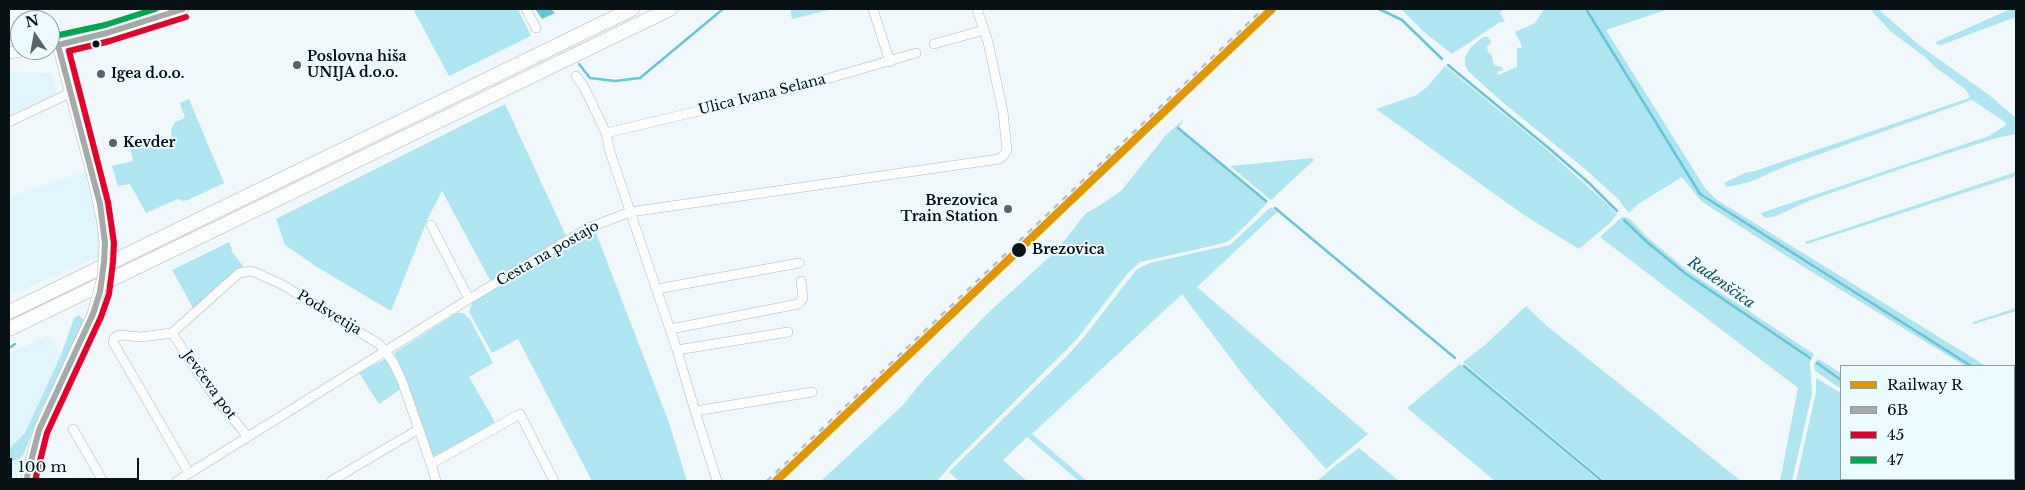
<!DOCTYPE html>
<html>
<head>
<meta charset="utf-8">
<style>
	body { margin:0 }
	#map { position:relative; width:2025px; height:490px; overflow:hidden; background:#f0f8fb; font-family:"Libre Baskerville",serif }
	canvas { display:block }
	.frame { position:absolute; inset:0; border:10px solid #091214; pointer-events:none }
	.legend { position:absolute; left:1840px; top:365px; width:175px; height:115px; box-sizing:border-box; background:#ecfbff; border:1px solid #919ea1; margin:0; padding:6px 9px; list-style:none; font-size:15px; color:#091214 }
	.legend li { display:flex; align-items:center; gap:10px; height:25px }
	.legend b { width:25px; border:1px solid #919ea1 }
	.north { position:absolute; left:10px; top:10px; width:50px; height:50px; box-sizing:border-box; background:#ecfbff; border:1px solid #919ea1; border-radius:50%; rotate:348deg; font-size:14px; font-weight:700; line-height:20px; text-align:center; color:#091214 }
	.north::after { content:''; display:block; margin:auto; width:18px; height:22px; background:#5a6265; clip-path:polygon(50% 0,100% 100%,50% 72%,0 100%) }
	.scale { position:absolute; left:10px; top:458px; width:129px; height:22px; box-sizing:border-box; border:2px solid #091214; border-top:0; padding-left:6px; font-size:15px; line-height:18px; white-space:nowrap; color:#091214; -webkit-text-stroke:4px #ecfbff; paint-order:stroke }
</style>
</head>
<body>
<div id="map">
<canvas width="2025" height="490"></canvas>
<div class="frame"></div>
<ul class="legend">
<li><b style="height:6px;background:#df9702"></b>Railway R</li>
<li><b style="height:6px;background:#a7a8a8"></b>6B</li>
<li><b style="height:6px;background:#e4002b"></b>45</li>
<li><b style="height:6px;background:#00a651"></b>47</li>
</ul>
<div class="north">N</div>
<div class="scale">100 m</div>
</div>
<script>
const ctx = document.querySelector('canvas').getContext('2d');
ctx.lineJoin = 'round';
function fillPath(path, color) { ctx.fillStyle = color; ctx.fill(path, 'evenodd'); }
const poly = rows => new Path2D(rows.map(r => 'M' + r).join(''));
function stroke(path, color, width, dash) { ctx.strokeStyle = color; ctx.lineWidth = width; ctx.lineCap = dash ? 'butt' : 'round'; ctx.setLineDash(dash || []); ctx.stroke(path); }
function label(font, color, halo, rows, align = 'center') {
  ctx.font = font + ' "Libre Baskerville",serif'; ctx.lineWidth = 4; ctx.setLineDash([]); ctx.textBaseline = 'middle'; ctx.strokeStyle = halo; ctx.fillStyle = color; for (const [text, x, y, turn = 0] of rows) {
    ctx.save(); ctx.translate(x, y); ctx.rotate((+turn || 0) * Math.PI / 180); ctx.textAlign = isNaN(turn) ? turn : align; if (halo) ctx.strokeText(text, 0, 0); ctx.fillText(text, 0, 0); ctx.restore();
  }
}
const built = poly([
	[9,71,51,73,57,94,9,118],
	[85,172,97,220,100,246,98,257,9,295,9,197],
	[48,336,61,355,25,433,9,449,9,353],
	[22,457,17,481,9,480,9,461,14,461]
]);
const green = poly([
	[413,9,518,9,531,36,449,76],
	[790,9,833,9,792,19],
	[1401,9,1504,9,1500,13,1505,22,1500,22,1452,54,1424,32],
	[1545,9,1669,9,1606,30,1705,188,1717,200,1986,366,1965,366,1794,261,1701,201,1682,177,1638,204,1629,213,1618,199,1585,169,1501,101,1468,71,1465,65,1465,57,1471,47,1483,37,1488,37,1491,42,1487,47,1488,52,1491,54,1494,65,1502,67,1503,70,1497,72,1498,75,1517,67,1517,48,1521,48,1522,46,1515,32,1535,23,1542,12],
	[1870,9,1878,9,1919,45,1989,95,2016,118,2016,134,1996,138,1906,167,1811,200,1776,216,1765,218,1761,213,1989,136,2006,125,2005,122,1972,100,1786,166,1750,182,1727,187,1724,183,1745,173,1755,171,1969,98,1969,95,1965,89,1935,67,1925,57,1890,31],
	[2011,9,2016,9,2016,17,1941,45,1937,45,1936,42],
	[1445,66,1545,148,1608,205,1617,214,1611,222,1579,249,1524,215,1376,109,1417,95,1428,86],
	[189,99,224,183,188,200,183,201,178,199,146,213,130,184,118,186,112,166,133,161,130,148,140,146,144,148,147,141,151,138,162,136,165,143,172,140,171,130,175,122,185,118,180,103],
	[505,104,566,236,491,282,442,191,428,218,391,311,317,267,285,245,276,219],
	[1184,119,1178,129,1267,203,1250,221,1230,240,1224,243,1140,262,1127,274,1076,340,951,465,937,481,821,481,902,406,925,378,989,312,1056,251,1086,213,1096,208,1121,191,1166,135],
	[1312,158,1314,160,1271,200,1230,166],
	[2016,172,2016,176,1807,244,1805,242],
	[1271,207,1277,212,1197,287,1368,434,1326,469,1247,380,1182,294,1032,434,1087,481,1079,481,1027,437,1003,460,1027,481,959,481,949,472,1067,356,1084,337,1137,269,1150,263,1230,245],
	[1622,217,1626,217,1631,220,1647,237,1688,271,1814,354,1810,362,1812,393,1792,481,1780,481,1798,388,1600,237],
	[596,233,668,420,687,481,592,481,518,339,492,353,469,312,472,303,571,243,589,234],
	[229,242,233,253,243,266,193,308,172,270],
	[1526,306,1547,326,1741,481,1605,481,1463,362,1485,345],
	[2016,308,2016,311,1974,324,1973,322],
	[457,313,463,313,470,319,493,363,469,377,495,422,434,460,394,353],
	[79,315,84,320,63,367,41,410,25,451,22,457,13,461,9,461,9,449,25,433,61,355,74,318],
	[385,359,389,362,402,388,379,404,359,373],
	[1818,359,1841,373,1841,389,1815,371,1814,364],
	[1460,364,1599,481,1495,481,1407,408],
	[1816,378,1841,393,1841,479,1977,479,1976,481,1796,481,1816,392],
	[1359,448,1399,481,1317,481,1336,465]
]);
const water = poly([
	[535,9,551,9,555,13,542,19]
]);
const stream = poly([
	[1379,9,1402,20,1442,59],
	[1586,9,1700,194,1971,366],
	[579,64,590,78,615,81,640,78,723,9],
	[1448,65,1551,150,1589,183,1617,211],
	[1178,128,1266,201],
	[1275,208,1455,358],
	[1624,220,1647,242,1686,274,1810,358],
	[9,348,15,344],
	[1817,363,1841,380],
	[1464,366,1602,481],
	[2014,393,2016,395],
	[1991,479,1995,481]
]);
const minor = poly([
	[526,9,536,28],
	[873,9,890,62],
	[934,44,984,30],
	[576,76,584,87,606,133,610,152,677,350,695,411,717,481],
	[9,122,70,93],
	[606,133,792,89,916,53],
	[431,225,469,299],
	[657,289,799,263],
	[671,329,798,304,803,298,801,281],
	[172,333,239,273,252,271,283,285,379,344,393,362,402,381,431,464,520,414,554,481],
	[172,333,141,337,119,335,114,338,113,342,189,473],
	[172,333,209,389,248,437],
	[677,350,788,332],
	[695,411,812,392],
	[73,429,103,481],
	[431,464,436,481],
	[177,481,469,299,588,228,630,212,999,159,1004,155,1007,150,1003,112,988,42,977,9],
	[331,481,419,429]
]);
const major = poly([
	[58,45,94,181],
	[52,46,107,33,183,9],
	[9,53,28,50],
	[26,481,39,430,75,352]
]);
const highway = poly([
	[9,312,632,9],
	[9,329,670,9]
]);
const rail = poly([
	[767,481,1263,9]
]);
const majorBridge = poly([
	[75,352,93,314,103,277,105,243,103,224,94,181]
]);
const bus1 = poly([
	[58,45,107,33,183,9],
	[26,481,39,430,93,314,100,292,104,262,105,243,100,204,58,45]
]);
const bus2 = poly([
	[35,481,47,433,101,317,109,294,113,262,114,243,108,202,69,51,110,41,186,17]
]);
const bus3 = poly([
	[50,37,105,25,155,9]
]);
const rail1 = poly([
	[776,481,1272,9]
]);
const markers = [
	[96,44,4.5,"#091214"],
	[297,65,5,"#5a6265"],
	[101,74,5,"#5a6265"],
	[113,143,5,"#5a6265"],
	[1008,209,5,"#5a6265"],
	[1019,250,8,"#091214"]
];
const poiNames = [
	["Poslovna hiša",307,57],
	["UNIJA d.o.o.",307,73],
	["Igea d.o.o.",111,74],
	["Kevder",123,143],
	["Brezovica",998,201,"right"],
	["Train Station",998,217,"right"]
];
const streetNames = [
	["Ulica Ivana Selana",762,95,-14],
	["Cesta na postajo",548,254,-30],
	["Podsvetija",329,313,31],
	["Jevčeva pot",209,385,54]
];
const stopNames = [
	["Brezovica",1032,250]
];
const waterNames = [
	["Radenščica",1721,283,35]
];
fillPath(built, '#e0f6fc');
fillPath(green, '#afe4f1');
fillPath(water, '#6ac4d7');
stroke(stream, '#6ac4d7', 2.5);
stroke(minor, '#b1b9bc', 10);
stroke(major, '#b1b9bc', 12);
stroke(highway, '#b1b9bc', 15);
stroke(minor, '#fdfefe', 9);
stroke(major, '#fdfefe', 11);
stroke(highway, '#fdfefe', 14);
stroke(rail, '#bcbec0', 2.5, [6, 6]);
stroke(majorBridge, '#b1b9bc', 12, []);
stroke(majorBridge, '#fdfefe', 11);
stroke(bus1, '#a7a8a8', 6);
stroke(bus2, '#e4002b', 6);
stroke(bus3, '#00a651', 6);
stroke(rail1, '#df9702', 8);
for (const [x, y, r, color] of markers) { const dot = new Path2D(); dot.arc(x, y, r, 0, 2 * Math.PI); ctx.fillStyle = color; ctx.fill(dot); stroke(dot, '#ecfbff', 2); }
label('bold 14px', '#091214', '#ecfbff', poiNames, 'left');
label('14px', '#091214', '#ecfbff', streetNames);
label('bold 14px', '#091214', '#ecfbff', stopNames, 'left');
label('italic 15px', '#1a4d58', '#ecfbff', waterNames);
</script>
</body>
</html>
